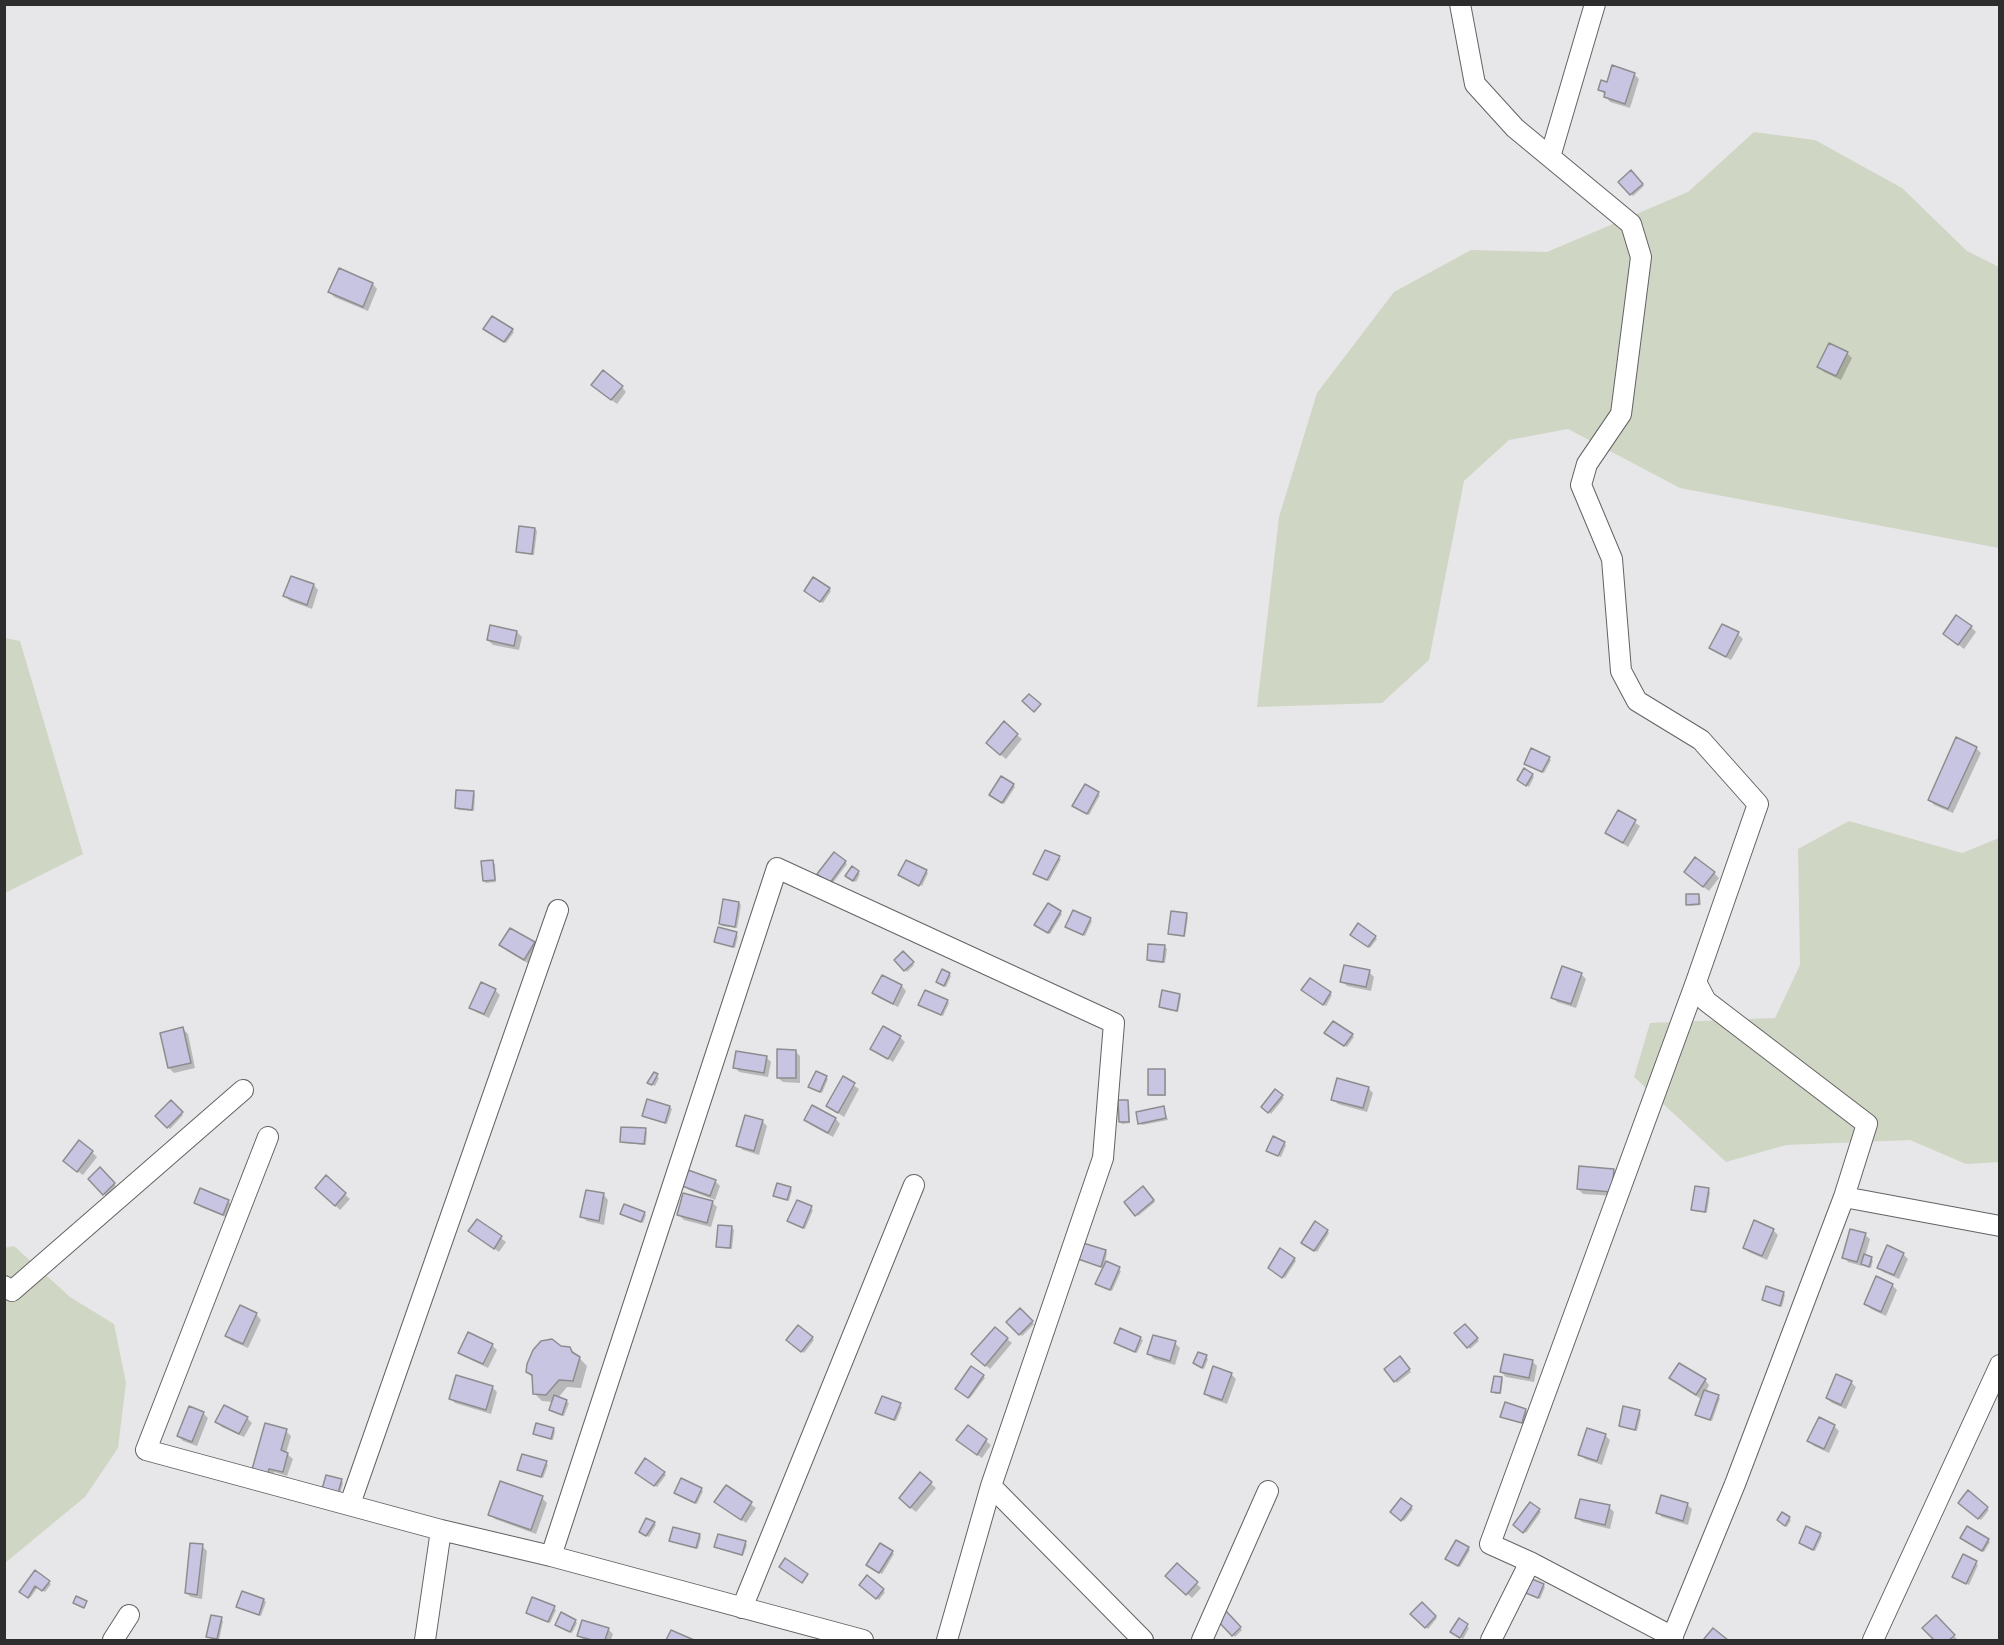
<!DOCTYPE html>
<html>
<head>
<meta charset="utf-8">
<style>
	body { margin:0 }
	#map { position:relative; width:2004px; height:1645px; overflow:hidden; background:#e7e7e9; font-family:Mulish,sans-serif }
	canvas { display:block }
	.frame { position:absolute; inset:0; border:6px solid #2d2d2e; pointer-events:none }
</style>
</head>
<body>
<div id="map">
<canvas width="2004" height="1645"></canvas>
<div class="frame"></div>
</div>
<script>
const ctx = document.querySelector('canvas').getContext('2d');
ctx.lineJoin = 'round';
function fillPath(path, color) { ctx.fillStyle = color; ctx.fill(path, 'evenodd'); }
const poly = rows => new Path2D(rows.map(r => 'M' + r).join(''));
function stroke(path, color, width, dash) { ctx.strokeStyle = color; ctx.lineWidth = width; ctx.lineCap = dash ? 'butt' : 'round'; ctx.setLineDash(dash || []); ctx.stroke(path); }
const green = poly([
	[1754,132,1815,140,1902,188,1967,251,1999,267,1999,548,1680,488,1568,429,1509,440,1464,481,1429,660,1382,703,1257,707,1279,517,1317,393,1394,292,1471,250,1547,252,1688,192],
	[5,638,20,641,83,854,5,893],
	[1849,821,1962,853,1999,838,1999,1162,1966,1164,1910,1140,1786,1145,1726,1162,1634,1077,1650,1023,1775,1018,1800,965,1798,849],
	[14,1246,70,1297,114,1324,126,1383,118,1448,85,1497,5,1563,4,1248]
]);
const shadow = poly([
	[1634,74,1639,79,1630,108,1610,102,1600,89,1608,84],
	[1631,172,1644,186,1633,196,1620,182],
	[373,284,377,289,368,311,334,297,330,292],
	[512,330,514,332,506,343,487,331],
	[1847,353,1852,358,1841,380,1824,372,1819,367],
	[622,387,626,392,617,404,598,390],
	[535,529,537,531,534,555,520,553,518,551],
	[314,585,318,590,312,609,290,601,285,596],
	[829,589,831,591,823,603,808,593],
	[1723,626,1738,634,1743,639,1731,660,1716,652,1711,647],
	[1971,627,1976,632,1964,649,1945,634],
	[517,632,522,637,519,650,493,645,488,640],
	[1017,735,1022,739,1006,759,992,748],
	[1976,748,1981,753,1953,813,1934,805,1930,800],
	[1549,758,1551,760,1544,773,1528,765],
	[1532,775,1534,777,1529,787,1521,782],
	[1013,785,1015,787,1004,804,993,797],
	[473,792,475,794,474,811,458,810,456,808],
	[1098,794,1100,795,1089,815,1076,808],
	[1619,812,1640,826,1628,847,1607,833],
	[1045,852,1061,859,1049,881,1037,876],
	[492,862,495,864,496,882,486,883,484,881],
	[845,862,847,864,832,884,821,876],
	[852,869,860,874,856,882,849,878],
	[926,871,928,873,922,886,902,877],
	[1714,873,1719,878,1709,891,1690,877],
	[1698,895,1700,897,1701,905,1690,906,1688,904],
	[739,903,741,905,737,928,722,926,720,924],
	[1060,912,1062,914,1050,934,1038,927],
	[1186,915,1188,917,1185,937,1172,935,1170,933],
	[1090,919,1092,921,1085,936,1067,927],
	[736,934,738,936,735,948,716,941],
	[1354,936,1375,937,1377,939,1370,948],
	[534,943,538,948,529,964,506,950,501,945],
	[1165,947,1167,949,1165,963,1150,962,1148,960],
	[903,953,914,965,907,972,896,960],
	[1369,972,1374,977,1371,991,1347,986,1342,981],
	[949,974,951,976,946,987,940,984],
	[1581,974,1586,979,1576,1008,1557,1002,1553,997],
	[882,977,902,986,906,991,898,1007,879,998,874,993],
	[1310,980,1332,995,1326,1006,1305,992],
	[495,990,500,995,489,1018,476,1012,471,1007],
	[1179,995,1181,997,1178,1012,1163,1009,1161,1007],
	[947,1001,949,1003,943,1016,922,1007],
	[183,1029,188,1034,195,1068,174,1073,169,1068],
	[1328,1035,1352,1035,1354,1037,1347,1047],
	[900,1037,905,1042,893,1062,872,1048],
	[795,1051,800,1056,800,1083,783,1082,778,1078],
	[766,1057,771,1062,768,1077,739,1072,735,1067],
	[1164,1070,1166,1072,1166,1096,1151,1096,1149,1094],
	[654,1074,659,1078,655,1086,651,1084],
	[826,1077,828,1079,822,1093,812,1088],
	[843,1078,859,1089,844,1117,828,1106],
	[1368,1088,1373,1093,1367,1112,1338,1104,1333,1099],
	[1275,1091,1284,1098,1271,1114,1263,1107],
	[171,1102,183,1115,170,1129,157,1116],
	[1127,1102,1129,1104,1130,1123,1122,1124,1120,1122],
	[670,1107,672,1109,667,1124,644,1115],
	[813,1107,836,1119,840,1124,833,1137,811,1125,806,1120],
	[1163,1107,1168,1120,1142,1125,1140,1123],
	[762,1121,767,1126,759,1155,743,1150,738,1145],
	[645,1130,647,1132,646,1145,623,1143,621,1141],
	[1284,1143,1286,1145,1281,1157,1270,1152],
	[92,1152,97,1157,83,1175,70,1166],
	[100,1169,116,1186,106,1196,90,1179],
	[1613,1170,1618,1175,1616,1196,1583,1194,1578,1189],
	[326,1177,350,1199,340,1210,317,1188],
	[715,1181,720,1186,715,1200,689,1190,684,1186],
	[790,1188,792,1190,789,1201,775,1196],
	[1143,1188,1155,1202,1138,1216,1126,1202],
	[1708,1190,1710,1192,1707,1213,1695,1211,1693,1209],
	[604,1195,608,1200,604,1225,587,1221,582,1217],
	[228,1201,233,1206,228,1218,201,1207,196,1203],
	[797,1201,813,1210,805,1229,791,1223],
	[712,1202,717,1207,711,1227,684,1220,679,1215],
	[644,1213,646,1215,643,1223,621,1214],
	[478,1221,506,1242,499,1252,470,1231],
	[732,1228,734,1230,732,1249,720,1248,718,1246],
	[1773,1230,1778,1235,1767,1260,1749,1252,1744,1247],
	[1327,1231,1329,1233,1317,1252,1305,1245],
	[1865,1235,1870,1239,1865,1256,1873,1260,1871,1268,1863,1264,1862,1266,1848,1262,1844,1257],
	[1105,1251,1107,1253,1105,1262,1121,1271,1112,1291,1099,1285,1104,1268,1080,1259],
	[1903,1254,1908,1259,1899,1279,1883,1272,1878,1267],
	[1294,1259,1296,1261,1285,1278,1271,1270],
	[1892,1285,1897,1290,1886,1316,1871,1309,1866,1304],
	[1783,1293,1785,1295,1782,1307,1763,1300],
	[241,1307,257,1315,261,1320,248,1348,232,1341,227,1336],
	[1020,1310,1034,1324,1022,1336,1008,1322],
	[1465,1326,1479,1341,1470,1349,1456,1334],
	[798,1327,814,1340,804,1353,788,1340],
	[1121,1330,1143,1340,1137,1353,1116,1343],
	[1007,1339,1012,1343,990,1369,978,1359],
	[1175,1343,1180,1348,1175,1365,1154,1359,1149,1354],
	[492,1345,497,1350,488,1368,465,1357,460,1352],
	[561,1348,570,1348,587,1366,581,1388,567,1387,558,1398,569,1403,564,1416,550,1410,553,1402,542,1401,534,1393,533,1378,527,1372],
	[1206,1357,1208,1359,1204,1369,1194,1363],
	[1400,1358,1411,1372,1397,1383,1386,1369],
	[1532,1361,1537,1366,1534,1382,1506,1377,1501,1372],
	[1231,1374,1236,1379,1227,1404,1210,1398,1206,1393],
	[983,1376,985,1378,970,1398,959,1391],
	[1501,1378,1503,1380,1501,1394,1495,1394,1493,1392],
	[1671,1378,1705,1380,1709,1385,1706,1392,1720,1398,1712,1421,1697,1415,1702,1400],
	[1851,1382,1856,1387,1846,1409,1832,1403,1827,1398],
	[492,1387,497,1392,491,1414,455,1403,450,1398],
	[883,1398,902,1407,896,1421,879,1414],
	[1525,1410,1527,1412,1524,1424,1502,1416],
	[1639,1412,1641,1414,1637,1431,1620,1426],
	[203,1413,208,1418,197,1446,183,1441,178,1436],
	[247,1418,252,1423,244,1437,222,1427,217,1422],
	[1834,1426,1839,1431,1829,1453,1814,1446,1809,1441],
	[968,1427,991,1445,982,1458,963,1445],
	[553,1429,555,1431,553,1440,534,1434],
	[286,1431,291,1436,286,1453,293,1459,287,1476,274,1472,271,1481,257,1477],
	[1605,1435,1610,1440,1602,1465,1585,1459,1580,1454],
	[546,1463,548,1465,543,1478,519,1470],
	[664,1473,666,1475,657,1487,639,1475],
	[920,1474,936,1488,916,1512,905,1503],
	[682,1480,703,1491,697,1504,675,1493],
	[341,1481,343,1483,340,1494,326,1490],
	[726,1487,756,1508,746,1523,716,1502],
	[1968,1493,1989,1510,1981,1520,1960,1503],
	[542,1498,547,1503,536,1534,495,1519,490,1514],
	[1530,1504,1541,1512,1526,1533,1517,1527],
	[1687,1504,1692,1509,1688,1525,1662,1517,1657,1512],
	[1411,1507,1413,1509,1404,1521,1394,1514],
	[1609,1507,1614,1512,1610,1529,1582,1522,1577,1518],
	[1782,1514,1791,1520,1787,1527,1781,1522],
	[654,1523,656,1525,649,1537,643,1534],
	[1820,1534,1822,1536,1815,1551,1801,1543],
	[699,1535,701,1537,698,1549,671,1541],
	[1963,1540,1988,1540,1990,1542,1984,1552],
	[745,1543,747,1545,743,1556,716,1547],
	[202,1546,207,1551,202,1599,191,1597,186,1593],
	[1468,1548,1470,1550,1460,1567,1449,1561],
	[892,1552,894,1554,882,1574,870,1566],
	[1964,1556,1978,1565,1969,1585,1954,1577],
	[1177,1565,1201,1588,1192,1598,1168,1576],
	[35,1572,51,1584,45,1592,38,1587,30,1598,23,1594],
	[867,1578,885,1592,879,1600,861,1585],
	[1543,1585,1545,1587,1540,1599,1528,1593],
	[264,1600,266,1602,261,1616,238,1607],
	[1422,1604,1437,1618,1428,1629,1412,1614],
	[554,1608,556,1610,550,1623,527,1613],
	[1226,1613,1242,1630,1235,1637,1218,1619],
	[1936,1618,1958,1640,1936,1640,1924,1628],
	[221,1619,223,1621,219,1640,210,1638,208,1636],
	[1459,1620,1469,1628,1463,1639,1454,1633],
	[575,1621,577,1623,572,1633,559,1626],
	[608,1629,613,1634,611,1640,584,1640,579,1636]
]);
const building = poly([
	[1612,65,1635,73,1625,104,1604,97,1605,92,1598,90,1601,80,1607,82,1612,65],
	[1631,170,1643,184,1630,195,1618,182,1631,170],
	[339,268,373,283,363,307,328,292,339,268],
	[492,316,513,329,504,342,483,329,492,316],
	[1829,343,1848,352,1836,376,1817,367,1829,343],
	[603,370,623,386,611,400,591,385,603,370],
	[519,526,535,528,532,554,516,552,519,526],
	[291,576,314,584,307,605,283,596,291,576],
	[813,577,830,588,820,602,804,591,813,577],
	[1956,615,1972,626,1958,645,1943,634,1956,615],
	[1722,624,1739,632,1726,657,1709,648,1722,624],
	[490,625,517,631,514,646,487,640,490,625],
	[1029,694,1041,704,1034,712,1022,701,1029,694],
	[1004,721,1018,734,1000,755,986,743,1004,721],
	[1956,737,1977,747,1948,809,1928,800,1956,737],
	[1531,748,1550,757,1542,772,1524,764,1531,748],
	[1524,768,1533,774,1526,786,1517,780,1524,768],
	[1001,776,1014,784,1002,803,989,795,1001,776],
	[1085,784,1099,792,1087,814,1072,806,1085,784],
	[456,790,474,791,472,810,455,808,456,790],
	[1618,810,1636,820,1623,843,1605,833,1618,810],
	[1045,850,1060,856,1047,880,1033,874,1045,850],
	[834,852,846,861,830,883,817,874,834,852],
	[1695,857,1715,872,1703,887,1684,872,1695,857],
	[493,860,495,880,483,881,481,861,493,860],
	[906,860,927,870,919,886,898,875,906,860],
	[852,866,859,871,853,881,845,876,852,866],
	[1686,894,1699,894,1699,904,1686,905,1686,894],
	[723,899,739,902,735,927,719,924,723,899],
	[1048,903,1061,911,1048,933,1034,925,1048,903],
	[1073,910,1091,918,1083,935,1065,927,1073,910],
	[1171,911,1187,913,1184,936,1168,934,1171,911],
	[1358,923,1376,936,1368,947,1350,935,1358,923],
	[718,927,737,932,733,947,714,942,718,927],
	[510,928,535,942,524,960,499,945,510,928],
	[1148,944,1165,945,1163,962,1147,960,1148,944],
	[903,951,914,962,904,971,894,960,903,951],
	[1344,965,1370,970,1366,987,1340,982,1344,965],
	[1562,966,1582,973,1571,1004,1551,998,1562,966],
	[942,969,950,973,944,986,936,982,942,969],
	[882,975,902,985,893,1004,872,993,882,975],
	[1310,978,1331,992,1323,1005,1301,990,1310,978],
	[481,982,496,989,484,1014,469,1008,481,982],
	[925,990,948,1000,941,1015,918,1005,925,990],
	[1162,990,1180,994,1177,1011,1159,1007,1162,990],
	[1333,1021,1353,1034,1344,1046,1324,1033,1333,1021],
	[883,1026,901,1036,888,1059,870,1049,883,1026],
	[183,1027,191,1063,168,1068,160,1033,183,1027],
	[777,1049,796,1050,796,1078,777,1078,777,1049],
	[736,1051,767,1056,764,1073,733,1068,736,1051],
	[1148,1069,1165,1069,1165,1095,1148,1095,1148,1069],
	[816,1071,827,1076,820,1092,808,1087,816,1071],
	[654,1072,658,1074,652,1085,647,1083,654,1072],
	[843,1076,855,1083,838,1113,826,1106,843,1076],
	[1337,1078,1369,1087,1363,1108,1331,1100,1337,1078],
	[1275,1089,1283,1095,1268,1113,1261,1107,1275,1089],
	[647,1099,670,1106,665,1123,642,1116,647,1099],
	[171,1100,183,1112,167,1128,155,1116,171,1100],
	[1118,1100,1128,1100,1129,1122,1119,1122,1118,1100],
	[812,1105,836,1118,828,1133,804,1120,812,1105],
	[1164,1106,1166,1118,1138,1124,1136,1112,1164,1106],
	[745,1115,763,1120,754,1151,736,1146,745,1115],
	[621,1127,646,1128,644,1144,620,1142,621,1127],
	[1273,1136,1285,1142,1278,1156,1266,1151,1273,1136],
	[79,1140,93,1151,77,1172,63,1161,79,1140],
	[1579,1166,1614,1169,1612,1192,1577,1189,1579,1166],
	[100,1167,115,1183,103,1195,88,1179,100,1167],
	[688,1170,716,1180,710,1196,682,1186,688,1170],
	[326,1175,346,1193,335,1206,315,1188,326,1175],
	[777,1183,791,1187,787,1200,773,1196,777,1183],
	[1143,1186,1154,1200,1135,1216,1124,1202,1143,1186],
	[1695,1186,1709,1188,1705,1212,1691,1210,1695,1186],
	[200,1188,229,1200,223,1215,194,1203,200,1188],
	[586,1190,604,1193,599,1221,580,1217,586,1190],
	[683,1193,713,1201,707,1223,677,1215,683,1193],
	[797,1200,812,1206,803,1228,787,1221,797,1200],
	[624,1204,645,1212,641,1222,620,1214,624,1204],
	[477,1219,502,1236,494,1249,468,1231,477,1219],
	[1754,1220,1774,1229,1762,1256,1743,1248,1754,1220],
	[1315,1221,1328,1230,1314,1251,1301,1243,1315,1221],
	[718,1225,732,1226,730,1248,716,1247,718,1225],
	[1850,1229,1866,1233,1857,1262,1842,1258,1850,1229],
	[1083,1243,1106,1250,1101,1267,1078,1259,1083,1243],
	[1887,1245,1904,1253,1894,1275,1877,1268,1887,1245],
	[1280,1248,1295,1258,1282,1278,1268,1268,1280,1248],
	[1864,1254,1872,1257,1869,1267,1861,1264,1864,1254],
	[1106,1261,1120,1267,1110,1290,1095,1284,1106,1261],
	[1876,1276,1893,1284,1881,1312,1864,1304,1876,1276],
	[1766,1286,1784,1292,1780,1306,1762,1300,1766,1286],
	[240,1305,257,1313,243,1344,225,1336,240,1305],
	[1020,1308,1033,1321,1019,1335,1006,1322,1020,1308],
	[1465,1324,1478,1338,1467,1348,1454,1333,1465,1324],
	[798,1325,813,1337,801,1352,786,1340,798,1325],
	[995,1327,1008,1338,985,1366,971,1354,995,1327],
	[1120,1328,1141,1337,1135,1352,1114,1343,1120,1328],
	[468,1332,493,1344,483,1364,458,1353,468,1332],
	[1153,1335,1176,1341,1170,1361,1147,1354,1153,1335],
	[552,1339,561,1346,570,1347,572,1352,580,1357,573,1381,559,1380,546,1395,533,1394,532,1375,526,1372,527,1364,533,1350,541,1341,552,1339],
	[1198,1352,1207,1355,1202,1368,1193,1363,1198,1352],
	[1504,1354,1533,1360,1529,1378,1500,1372,1504,1354],
	[1400,1356,1410,1369,1394,1382,1384,1369,1400,1356],
	[1679,1363,1706,1379,1696,1395,1669,1378,1679,1363],
	[971,1366,984,1375,968,1398,955,1389,971,1366],
	[1213,1366,1232,1373,1222,1400,1204,1394,1213,1366],
	[1836,1374,1852,1381,1841,1405,1826,1398,1836,1374],
	[456,1375,493,1386,486,1410,449,1399,456,1375],
	[1494,1376,1502,1377,1500,1393,1491,1392,1494,1376],
	[1704,1390,1719,1395,1710,1420,1695,1415,1704,1390],
	[554,1395,567,1400,562,1415,549,1410,554,1395],
	[882,1396,901,1403,894,1420,875,1413,882,1396],
	[1505,1402,1526,1409,1522,1423,1500,1417,1505,1402],
	[224,1405,248,1417,239,1434,215,1422,224,1405],
	[189,1406,204,1412,192,1442,177,1436,189,1406],
	[1623,1406,1640,1410,1635,1430,1619,1426,1623,1406],
	[1819,1417,1835,1425,1824,1449,1807,1441,1819,1417],
	[265,1423,287,1429,281,1450,288,1453,283,1472,269,1469,267,1477,251,1473,265,1423],
	[536,1423,554,1428,551,1439,533,1434,536,1423],
	[968,1425,987,1439,977,1455,956,1440,968,1425],
	[1587,1428,1606,1434,1597,1461,1578,1455,1587,1428],
	[522,1454,547,1461,541,1477,517,1470,522,1454],
	[645,1458,665,1472,654,1486,635,1473,645,1458],
	[920,1472,932,1482,910,1508,899,1498,920,1472],
	[326,1475,342,1479,338,1493,322,1489,326,1475],
	[681,1478,702,1488,695,1503,674,1493,681,1478],
	[500,1481,543,1496,531,1530,488,1515,500,1481],
	[726,1485,752,1502,741,1520,714,1502,726,1485],
	[1968,1490,1988,1507,1978,1519,1958,1503,1968,1490],
	[1661,1495,1688,1503,1683,1521,1656,1513,1661,1495],
	[1401,1498,1412,1506,1401,1521,1390,1512,1401,1498],
	[1580,1499,1610,1505,1605,1525,1575,1518,1580,1499],
	[1530,1502,1540,1509,1523,1533,1513,1525,1530,1502],
	[1782,1512,1790,1517,1785,1526,1777,1520,1782,1512],
	[646,1518,655,1522,646,1536,639,1532,646,1518],
	[1806,1526,1821,1533,1813,1550,1799,1543,1806,1526],
	[1967,1526,1989,1539,1982,1551,1960,1538,1967,1526],
	[673,1527,700,1534,696,1548,669,1541,673,1527],
	[718,1534,746,1541,742,1555,714,1547,718,1534],
	[1456,1540,1469,1547,1458,1566,1445,1559,1456,1540],
	[190,1543,203,1544,197,1595,185,1593,190,1543],
	[880,1543,893,1551,879,1573,866,1565,880,1543],
	[1963,1554,1977,1561,1966,1584,1952,1577,1963,1554],
	[785,1558,808,1574,802,1583,779,1567,785,1558],
	[1177,1563,1198,1582,1186,1595,1165,1576,1177,1563],
	[35,1570,50,1581,42,1591,35,1586,28,1598,19,1592,35,1570],
	[867,1575,884,1589,876,1599,859,1585,867,1575],
	[1532,1579,1544,1584,1538,1598,1526,1593,1532,1579],
	[242,1591,264,1599,259,1615,236,1607,242,1591],
	[76,1596,87,1601,84,1608,73,1603,76,1596],
	[532,1597,555,1606,548,1622,526,1613,532,1597],
	[1422,1602,1436,1616,1425,1628,1410,1614,1422,1602],
	[1226,1611,1241,1627,1232,1636,1216,1619,1226,1611],
	[561,1612,576,1620,570,1632,555,1625,561,1612],
	[211,1615,222,1617,217,1639,206,1637,211,1615],
	[1936,1615,1955,1635,1949,1640,1934,1640,1922,1628,1936,1615],
	[1459,1618,1468,1624,1460,1638,1450,1632,1459,1618],
	[582,1620,609,1628,605,1640,592,1640,577,1636,582,1620],
	[1713,1628,1728,1640,1703,1640,1713,1628],
	[671,1630,694,1640,666,1640,671,1630]
]);
const minor = poly([
	[1460,4,1475,84,1515,128,1631,224,1641,257,1621,414,1587,464,1581,485,1612,559,1621,671,1637,701,1701,740,1758,804,1696,982,1490,1544,1530,1562,1673,1637],
	[1550,157,1595,4],
	[268,1137,146,1450,441,1530,551,1556,863,1640],
	[1844,1197,2000,1226],
	[4,1286,12,1291,243,1090],
	[991,1486,1143,1640],
	[350,1504,558,910],
	[551,1556,777,868,1114,1023,1103,1158,991,1486,947,1640],
	[742,1608,914,1185],
	[113,1640,129,1615],
	[425,1640,441,1530],
	[1202,1640,1268,1491],
	[1491,1640,1530,1562],
	[1671,1640,1735,1484,1844,1197,1867,1124,1706,1001,1696,982],
	[1873,1640,2000,1365]
]);
fillPath(green, '#d0d6c4');
fillPath(shadow, '#0003');
fillPath(building, '#c7c5e2');
stroke(building, '#8d8d8f', 1.5);
stroke(minor, '#636365', 22);
stroke(minor, '#fff', 20);
</script>
</body>
</html>
